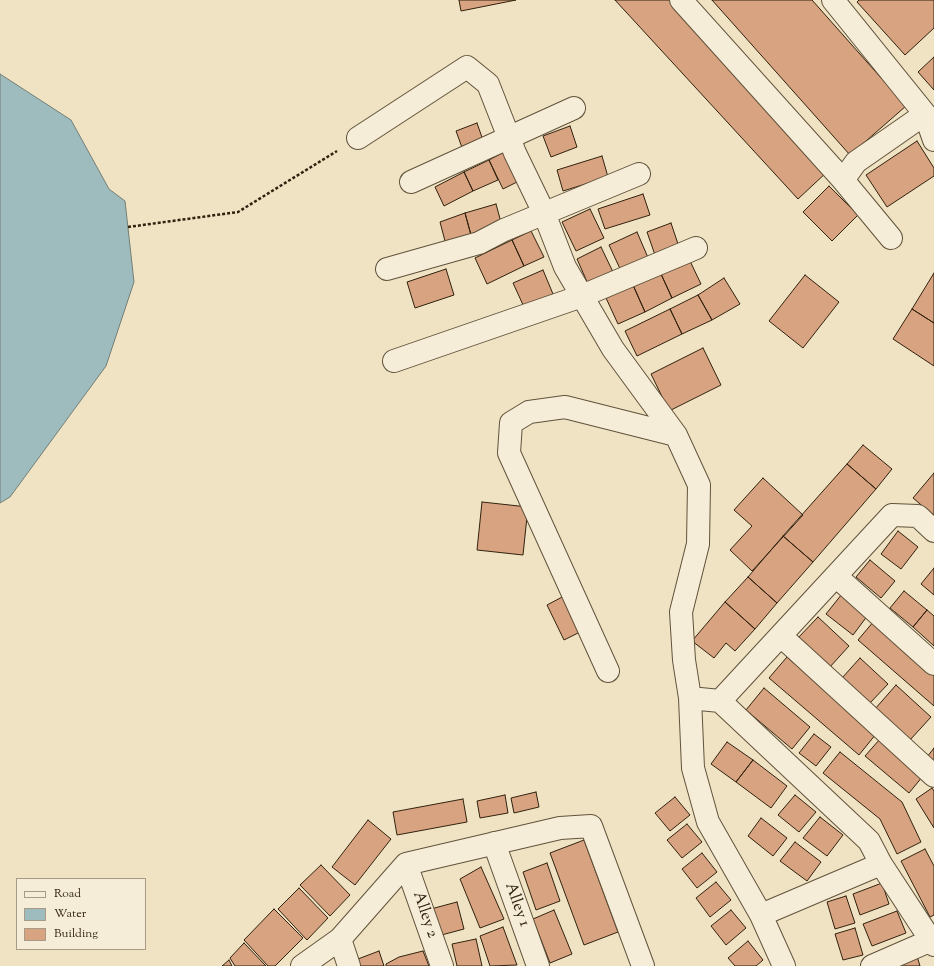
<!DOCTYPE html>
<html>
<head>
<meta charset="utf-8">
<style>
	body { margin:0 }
	#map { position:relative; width:934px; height:966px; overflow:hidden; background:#f0e3c3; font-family:"Sorts Mill Goudy",serif }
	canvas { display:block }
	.legend { position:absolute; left:16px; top:878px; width:130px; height:72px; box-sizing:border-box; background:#f5edd8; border:1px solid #a79b87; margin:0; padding:5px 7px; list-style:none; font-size:12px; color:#31210e }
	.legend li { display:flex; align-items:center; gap:8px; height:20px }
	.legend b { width:20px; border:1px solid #a79b87 }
</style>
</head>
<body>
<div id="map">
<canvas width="934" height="966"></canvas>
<ul class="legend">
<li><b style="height:5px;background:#f5edd8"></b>Road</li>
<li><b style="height:11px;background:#9ebcbd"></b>Water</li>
<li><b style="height:11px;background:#d7a380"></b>Building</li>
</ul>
</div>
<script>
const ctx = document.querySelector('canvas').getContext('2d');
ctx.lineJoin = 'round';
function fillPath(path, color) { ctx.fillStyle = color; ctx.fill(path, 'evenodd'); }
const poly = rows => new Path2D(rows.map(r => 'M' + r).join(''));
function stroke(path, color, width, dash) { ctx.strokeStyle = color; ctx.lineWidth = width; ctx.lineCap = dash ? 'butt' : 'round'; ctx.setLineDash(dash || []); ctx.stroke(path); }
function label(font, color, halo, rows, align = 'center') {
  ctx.font = font + ' "Sorts Mill Goudy",serif'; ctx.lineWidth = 3; ctx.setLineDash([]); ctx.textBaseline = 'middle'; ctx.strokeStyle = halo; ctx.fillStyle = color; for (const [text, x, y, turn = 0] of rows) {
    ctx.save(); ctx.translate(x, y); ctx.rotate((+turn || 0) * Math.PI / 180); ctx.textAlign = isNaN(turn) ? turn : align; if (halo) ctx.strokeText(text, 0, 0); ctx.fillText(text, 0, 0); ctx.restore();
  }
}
const water = poly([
	[0,74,71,120,109,189,125,201,134,282,106,366,10,497,0,503,0,74]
]);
const building = poly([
	[459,0,516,0,461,11,459,0],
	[615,0,670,0,828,171,798,199,615,0],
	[712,0,812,0,906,106,850,155,712,0],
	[859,0,934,0,934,28,905,55,857,2,859,0],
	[934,57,934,90,918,72,934,57],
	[477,123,485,146,464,153,456,131,477,123],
	[570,126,577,147,551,157,543,136,570,126],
	[917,141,934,168,934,176,887,207,866,175,917,141],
	[504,152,519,181,503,189,489,160,504,152],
	[602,156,608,177,563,191,557,170,602,156],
	[489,160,498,180,473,191,464,172,489,160],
	[464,172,473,191,444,206,435,187,464,172],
	[829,186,858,215,832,241,803,212,829,186],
	[643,194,650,215,605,229,598,209,643,194],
	[496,204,502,226,471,235,465,213,496,204],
	[590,209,604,238,576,251,562,222,590,209],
	[465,213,471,235,445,241,440,222,465,213],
	[671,223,679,247,655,255,647,232,671,223],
	[531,231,544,257,524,266,512,240,531,231],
	[637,232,649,260,622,273,609,245,637,232],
	[512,240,524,266,487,284,475,258,512,240],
	[601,247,613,272,588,284,577,259,601,247],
	[690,261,701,284,672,298,661,274,690,261],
	[446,269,454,295,415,308,407,282,446,269],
	[543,270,553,294,524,307,513,283,543,270],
	[934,273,934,323,912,309,934,273],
	[661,274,672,298,645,312,633,285,661,274],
	[805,275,839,302,803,348,769,321,805,275],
	[724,278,740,304,712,320,698,295,724,278],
	[633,285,645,312,618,324,606,298,633,285],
	[698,295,712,320,682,334,670,309,698,295],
	[670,309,682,334,637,356,625,331,670,309],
	[912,309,934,323,934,366,893,339,912,309],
	[703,348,721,385,669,411,651,374,703,348],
	[863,445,892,469,876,489,847,464,863,445],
	[847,464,876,489,813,562,783,536,847,464],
	[934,473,934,514,933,515,913,498,934,473],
	[763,478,803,515,752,571,730,550,752,526,734,510,763,478],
	[482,502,528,507,523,555,477,550,482,502],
	[898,531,918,547,901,569,881,554,898,531],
	[783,536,813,562,777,603,748,577,783,536],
	[870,560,895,581,881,598,856,577,870,560],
	[934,568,934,595,921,584,934,568],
	[748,577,777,603,755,629,725,602,748,577],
	[904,591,927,610,913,627,890,608,904,591],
	[842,594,868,615,853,635,826,614,842,594],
	[566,595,584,630,564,640,547,605,566,595],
	[725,602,755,629,735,651,726,643,714,658,692,641,725,602],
	[927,610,934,616,934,646,913,627,927,610],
	[818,617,849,646,829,668,797,639,818,617],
	[874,621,934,673,934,706,858,640,874,621],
	[787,657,876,734,859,755,769,678,787,657],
	[860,658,888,684,870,703,842,678,860,658],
	[896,685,931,717,910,740,875,709,896,685],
	[764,688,810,727,792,749,746,710,764,688],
	[814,734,831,747,816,766,799,753,814,734],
	[880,739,923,776,909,793,865,756,880,739],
	[727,742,753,760,736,782,711,764,727,742],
	[934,748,934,762,927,757,934,748],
	[840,752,902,802,921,842,897,854,880,819,823,773,840,752],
	[753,760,787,786,771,808,736,782,753,760],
	[932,788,934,791,934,828,916,799,932,788],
	[536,792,539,807,514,813,511,798,536,792],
	[505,795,508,813,480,818,477,801,505,795],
	[795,795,816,812,799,832,778,815,795,795],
	[675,797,690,815,670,831,655,813,675,797],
	[463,799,467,822,397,835,393,812,463,799],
	[820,817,843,835,827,856,803,838,820,817],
	[761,818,787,838,773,856,748,836,761,818],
	[368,820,391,839,355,885,332,867,368,820],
	[687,824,702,842,682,858,667,840,687,824],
	[584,840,618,932,584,945,550,853,584,840],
	[795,842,821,862,807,881,780,861,795,842],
	[925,849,934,866,934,915,930,917,901,861,925,849],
	[702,853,717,872,697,888,682,869,702,853],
	[547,863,560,901,536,910,523,872,547,863],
	[321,865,350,895,330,916,300,885,321,865],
	[481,867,504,919,480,928,460,879,481,867],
	[716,882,731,900,710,917,696,898,716,882],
	[882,883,889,904,860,915,853,894,882,883],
	[299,888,328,918,307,940,278,909,299,888],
	[846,896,855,923,835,929,827,902,846,896],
	[457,902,464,929,434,937,427,910,457,902],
	[274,909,303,938,275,966,268,966,244,940,274,909],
	[554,910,572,954,550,963,533,919,554,910],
	[731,910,746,928,726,945,711,926,731,910],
	[897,911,906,933,872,946,863,924,897,911],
	[503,927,517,965,490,966,480,936,503,927],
	[855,928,863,955,843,960,835,934,855,928],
	[476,939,482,966,457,966,452,944,476,939],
	[748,941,763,960,756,966,735,966,728,958,748,941],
	[244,943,266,966,235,966,230,958,244,943],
	[379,951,384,966,360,966,358,959,379,951],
	[423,951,429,966,386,966,386,964,399,957,423,951],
	[916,953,920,966,890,966,916,953],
	[229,960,232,966,222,966,229,960]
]);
const path = poly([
	[128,227,238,212,337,151]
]);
const minor = poly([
	[681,0,843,180,891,238],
	[833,0,925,114,934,140],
	[358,138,467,67,488,84,515,153,544,213,565,267,613,349,676,435,699,485,698,544,681,612,684,660,690,698,720,701,869,841,881,864,934,945],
	[843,180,856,162,925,114],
	[411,182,574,108],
	[387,269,479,243,504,230,639,174],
	[394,361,582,296,696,248],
	[837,577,934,664],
	[781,636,934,776],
	[608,671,509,453,511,423,529,412,565,407,676,435],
	[690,698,693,768,708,822,761,915,784,966],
	[720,701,892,515,918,516,934,531],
	[494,843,538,966],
	[406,864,442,966],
	[761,915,881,864],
	[340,939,349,966],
	[302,966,340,939,406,864,560,828,591,826,643,966],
	[872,966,934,939]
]);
const streetNames = [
	["Alley 1",516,905,70],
	["Alley 2",424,915,71]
];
fillPath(water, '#9ebcbd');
stroke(water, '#727e77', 1);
fillPath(building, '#d7a380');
stroke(building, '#31210e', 1);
stroke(minor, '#61523b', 24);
stroke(path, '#31210e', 2.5, [3, 2]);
stroke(minor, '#f5edd8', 22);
label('16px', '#31210e', '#f5edd8', streetNames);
</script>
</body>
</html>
